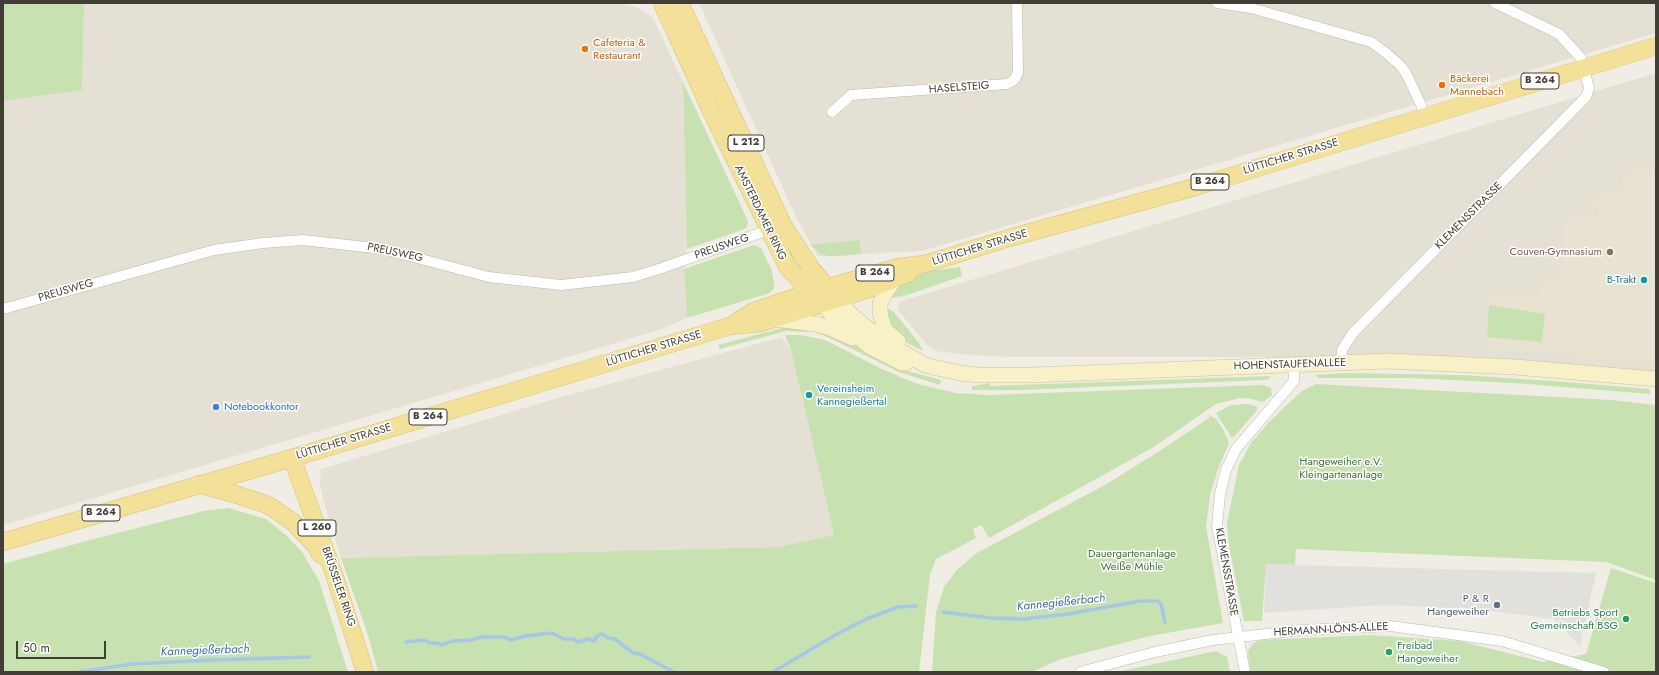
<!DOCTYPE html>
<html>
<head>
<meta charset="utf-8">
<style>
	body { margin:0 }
	#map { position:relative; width:1659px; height:675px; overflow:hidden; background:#f0eee4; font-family:Jost,sans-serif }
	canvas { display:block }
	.frame { position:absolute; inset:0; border:4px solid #423e35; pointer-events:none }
	.scale { position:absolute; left:16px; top:641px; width:90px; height:18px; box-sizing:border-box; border:2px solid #423e35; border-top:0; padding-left:5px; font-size:12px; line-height:14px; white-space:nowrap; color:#423e35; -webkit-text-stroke:3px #fff; paint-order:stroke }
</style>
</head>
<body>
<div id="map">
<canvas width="1659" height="675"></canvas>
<div class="frame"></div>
<div class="scale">50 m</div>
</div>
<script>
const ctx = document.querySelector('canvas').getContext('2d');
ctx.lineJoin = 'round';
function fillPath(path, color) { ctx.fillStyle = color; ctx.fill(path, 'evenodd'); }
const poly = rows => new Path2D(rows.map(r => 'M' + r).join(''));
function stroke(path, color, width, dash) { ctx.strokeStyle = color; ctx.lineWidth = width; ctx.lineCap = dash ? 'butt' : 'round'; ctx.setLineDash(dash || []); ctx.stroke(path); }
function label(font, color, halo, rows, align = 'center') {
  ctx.font = font + ' Jost,sans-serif'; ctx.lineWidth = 3; ctx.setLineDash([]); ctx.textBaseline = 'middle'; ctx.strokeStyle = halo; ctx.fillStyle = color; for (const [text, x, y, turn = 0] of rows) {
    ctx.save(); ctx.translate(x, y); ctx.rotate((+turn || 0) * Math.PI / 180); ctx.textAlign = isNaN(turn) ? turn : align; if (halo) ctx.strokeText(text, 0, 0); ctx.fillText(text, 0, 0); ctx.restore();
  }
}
const residential = poly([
	[84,3,599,3,624,4,639,8,653,18,683,82,687,249,684,269,687,318,662,329,3,525,3,101,82,90],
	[699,3,1656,3,1656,33,922,251,818,256,797,219],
	[1656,73,1656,375,1335,357,1006,357,969,355,936,351,929,347,897,309,900,302,905,300],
	[782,337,791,350,834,535,778,547,341,558,324,502,320,485,321,469,561,397]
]);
const education = poly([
	[1656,168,1656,361,1485,348,1489,295,1540,299,1541,283,1563,284,1564,222,1598,218,1596,197,1624,194,1622,175]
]);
const green = poly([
	[3,3,84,3,82,90,3,101],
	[683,82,748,221,747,227,742,230,687,249],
	[859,240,861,254,839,256,828,256,821,254,810,245],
	[754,245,761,248,772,271,774,283,774,288,770,293,687,318,684,269],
	[960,267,962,276,907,295,887,299,896,289,905,282,926,271,932,269,937,270],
	[1489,305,1545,314,1542,342,1487,337],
	[885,307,894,312,919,343,923,351,911,345,893,333],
	[786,327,811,328,808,332,786,331,720,349,718,345],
	[818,329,843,339,907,371,941,380,940,385,899,372,834,340,818,333],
	[785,335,801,335,825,340,882,369,917,384,956,393,988,395,1262,385,1271,388,1272,395,1263,402,1247,398,1240,398,1216,404,1152,448,989,538,981,525,973,529,976,538,936,559,930,575,919,672,378,672,368,635,341,558,778,547,834,535,791,350],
	[1345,373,1461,375,1552,381,1650,389,1650,394,1514,383,1409,378,1319,378,1315,375],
	[1271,376,1269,379,1264,380,1022,390,972,390,972,386,990,383,990,386],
	[1316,384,1611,400,1656,405,1656,580,1606,562,1296,549,1295,565,1266,564,1262,621,1244,621,1229,546,1227,523,1239,465,1251,443,1270,421,1302,391],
	[1247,404,1253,405,1257,407,1257,410,1234,437,1232,438,1216,413,1231,405],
	[1209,415,1216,419,1223,429,1229,443,1218,469,1210,495,1206,527,1223,623,1150,636,1061,659,1031,672,932,672,936,612,944,587,956,571,975,554,1105,485,1161,450,1209,418],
	[228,508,266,519,288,537,302,552,319,581,348,672,3,672,3,564,90,540,204,511],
	[1611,568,1656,583,1656,672,1250,672,1248,651,1253,643,1262,640,1369,635,1460,641,1543,662,1586,654],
	[1216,651,1227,657,1230,672,1117,672]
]);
const parking = poly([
	[1266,564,1295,565,1596,573,1580,646,1554,619,1475,609,1385,605,1264,613]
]);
const stream = poly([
	[943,612,991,618,1023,619,1068,614,1140,601,1157,601,1161,604,1165,622],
	[406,642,424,640,430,643,437,643,442,645,452,641,471,640,482,637,504,637,511,640,525,636,552,633,564,639,573,639,578,642,588,639,594,641,597,636,602,634,608,638,615,639,633,653,640,654,674,672],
	[79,672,132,664,213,660,309,657],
	[773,672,837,634,866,619,898,607,916,606]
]);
const minor = poly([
	[1217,3,1251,8,1371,42,1386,53,1400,65,1406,73,1421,105,1424,116],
	[832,112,851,95,1007,84,1014,80,1018,73,1017,3],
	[3,309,214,250,263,243,303,240,383,249,489,277,561,285,633,277,662,268,774,228],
	[1341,363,1342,350,1353,333,1586,97,1589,88,1581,58,1559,34,1495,3],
	[1080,672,1155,652,1213,640,1301,630,1390,626,1502,641,1604,672],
	[1245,672,1217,526,1220,494,1226,470,1236,449,1294,381,1294,364]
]);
const secondary = poly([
	[894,280,885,294,880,304,880,313,885,330,898,341],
	[837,300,854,317,883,341,925,365,959,373,978,375,1033,375,1387,361,1515,367,1656,379],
	[822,304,834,317,869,346,902,363,906,363],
	[775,319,815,324,830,328,852,338]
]);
const primary = poly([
	[662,3,712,113,788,268,818,299],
	[680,3,783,225,811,268,833,295],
	[730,326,754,311,795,297,899,267,925,264,1009,238,1195,187,1656,46],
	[292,458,334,574,365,672],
	[199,484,238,495,268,505,293,522,314,544,321,555],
	[3,542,292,458,730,326,761,323,875,287,909,273]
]);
const markers = [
	[585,49,4,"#e8710a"],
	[1442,85,4,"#e8710a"],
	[1610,252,4,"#8d6e63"],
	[1644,280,4,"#0f9aa8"],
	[809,395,4,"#0f9aa8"],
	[216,407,4,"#3f7fe0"],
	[1497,605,4,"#5c6f8a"],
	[1626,619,4,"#2e9e5b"],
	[1389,652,4,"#2e9e5b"]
];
const shields = [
	[1540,81,38],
	[746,143,36],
	[1210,182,38],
	[875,273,38],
	[428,417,38],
	[101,513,38],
	[317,528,38]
];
const shieldNames = [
	["B 264",1540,81],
	["L 212",746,143],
	["B 264",1210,182],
	["B 264",875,273],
	["B 264",428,417],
	["B 264",101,513],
	["L 260",317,528]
];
const foodNames = [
	["Cafeteria &",593,43],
	["Restaurant",593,56],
	["Bäckerei",1450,79],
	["Mannebach",1450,92]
];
const streetNames = [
	["HASELSTEIG",959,88,-4],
	["LÜTTICHER STRASSE",1291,157,-17],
	["AMSTERDAMER RING",760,213,64],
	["KLEMENSSTRASSE",1469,216,-45],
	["PREUSWEG",722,247,-19],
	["LÜTTICHER STRASSE",980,248,-17],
	["PREUSWEG",395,253,12],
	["PREUSWEG",66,291,-16],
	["LÜTTICHER STRASSE",654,349,-17],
	["HOHENSTAUFENALLEE",1290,365,-2],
	["LÜTTICHER STRASSE",344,442,-17],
	["KLEMENSSTRASSE",1226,572,80],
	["BRÜSSELER RING",338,587,71],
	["HERMANN-LÖNS-ALLEE",1331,630,-3]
];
const educationNames = [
	["Couven-Gymnasium",1602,252]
];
const cultureNames = [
	["B-Trakt",1636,280],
	["Vereinsheim",817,389,"left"],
	["Kannegießertal",817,402,"left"]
];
const shopNames = [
	["Notebookkontor",224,407]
];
const parkNames = [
	["Hangeweiher e.V.",1341,462],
	["Kleingartenanlage",1341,475],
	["Dauergartenanlage",1132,554],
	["Weiße Mühle",1132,567]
];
const serviceNames = [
	["P & R",1489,599],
	["Hangeweiher",1489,612]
];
const leisureNames = [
	["Betriebs Sport",1618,613],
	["Gemeinschaft BSG",1618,626],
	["Freibad",1397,646,"left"],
	["Hangeweiher",1397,659,"left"]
];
const waterNames = [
	["Kannegießerbach",1061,603,-6],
	["Kannegießerbach",205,651,-2]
];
fillPath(residential, '#e4e0d3');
fillPath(education, '#e8e3d0');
fillPath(green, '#c7e1b1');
fillPath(parking, '#e1e0dc');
stroke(stream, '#a6c7e8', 3.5);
stroke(minor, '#bdb9ab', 11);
stroke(secondary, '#ccc298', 16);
stroke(primary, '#d6bf6d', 18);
stroke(minor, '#fff', 10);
stroke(secondary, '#f8f0c6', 15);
stroke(primary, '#f3e19a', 17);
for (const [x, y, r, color] of markers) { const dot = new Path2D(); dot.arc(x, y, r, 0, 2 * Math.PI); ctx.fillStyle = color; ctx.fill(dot); stroke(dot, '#fff', 1.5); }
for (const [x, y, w] of shields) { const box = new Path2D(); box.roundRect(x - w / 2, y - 8, w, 16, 3); ctx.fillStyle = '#fff'; ctx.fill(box); stroke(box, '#423e35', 1); }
label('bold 10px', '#423e35', null, shieldNames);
label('11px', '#c56008', '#fff', foodNames, 'left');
label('11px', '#423e35', '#fff', streetNames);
label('11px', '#785e54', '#fff', educationNames, 'right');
label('11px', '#0d838f', '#fff', cultureNames, 'right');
label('11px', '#366cbe', '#fff', shopNames, 'left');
label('11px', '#416d2f', '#fff', parkNames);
label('11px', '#4e5e75', '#fff', serviceNames, 'right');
label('11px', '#27864d', '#fff', leisureNames, 'right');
label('italic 12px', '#3a6da2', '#fff', waterNames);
</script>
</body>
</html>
